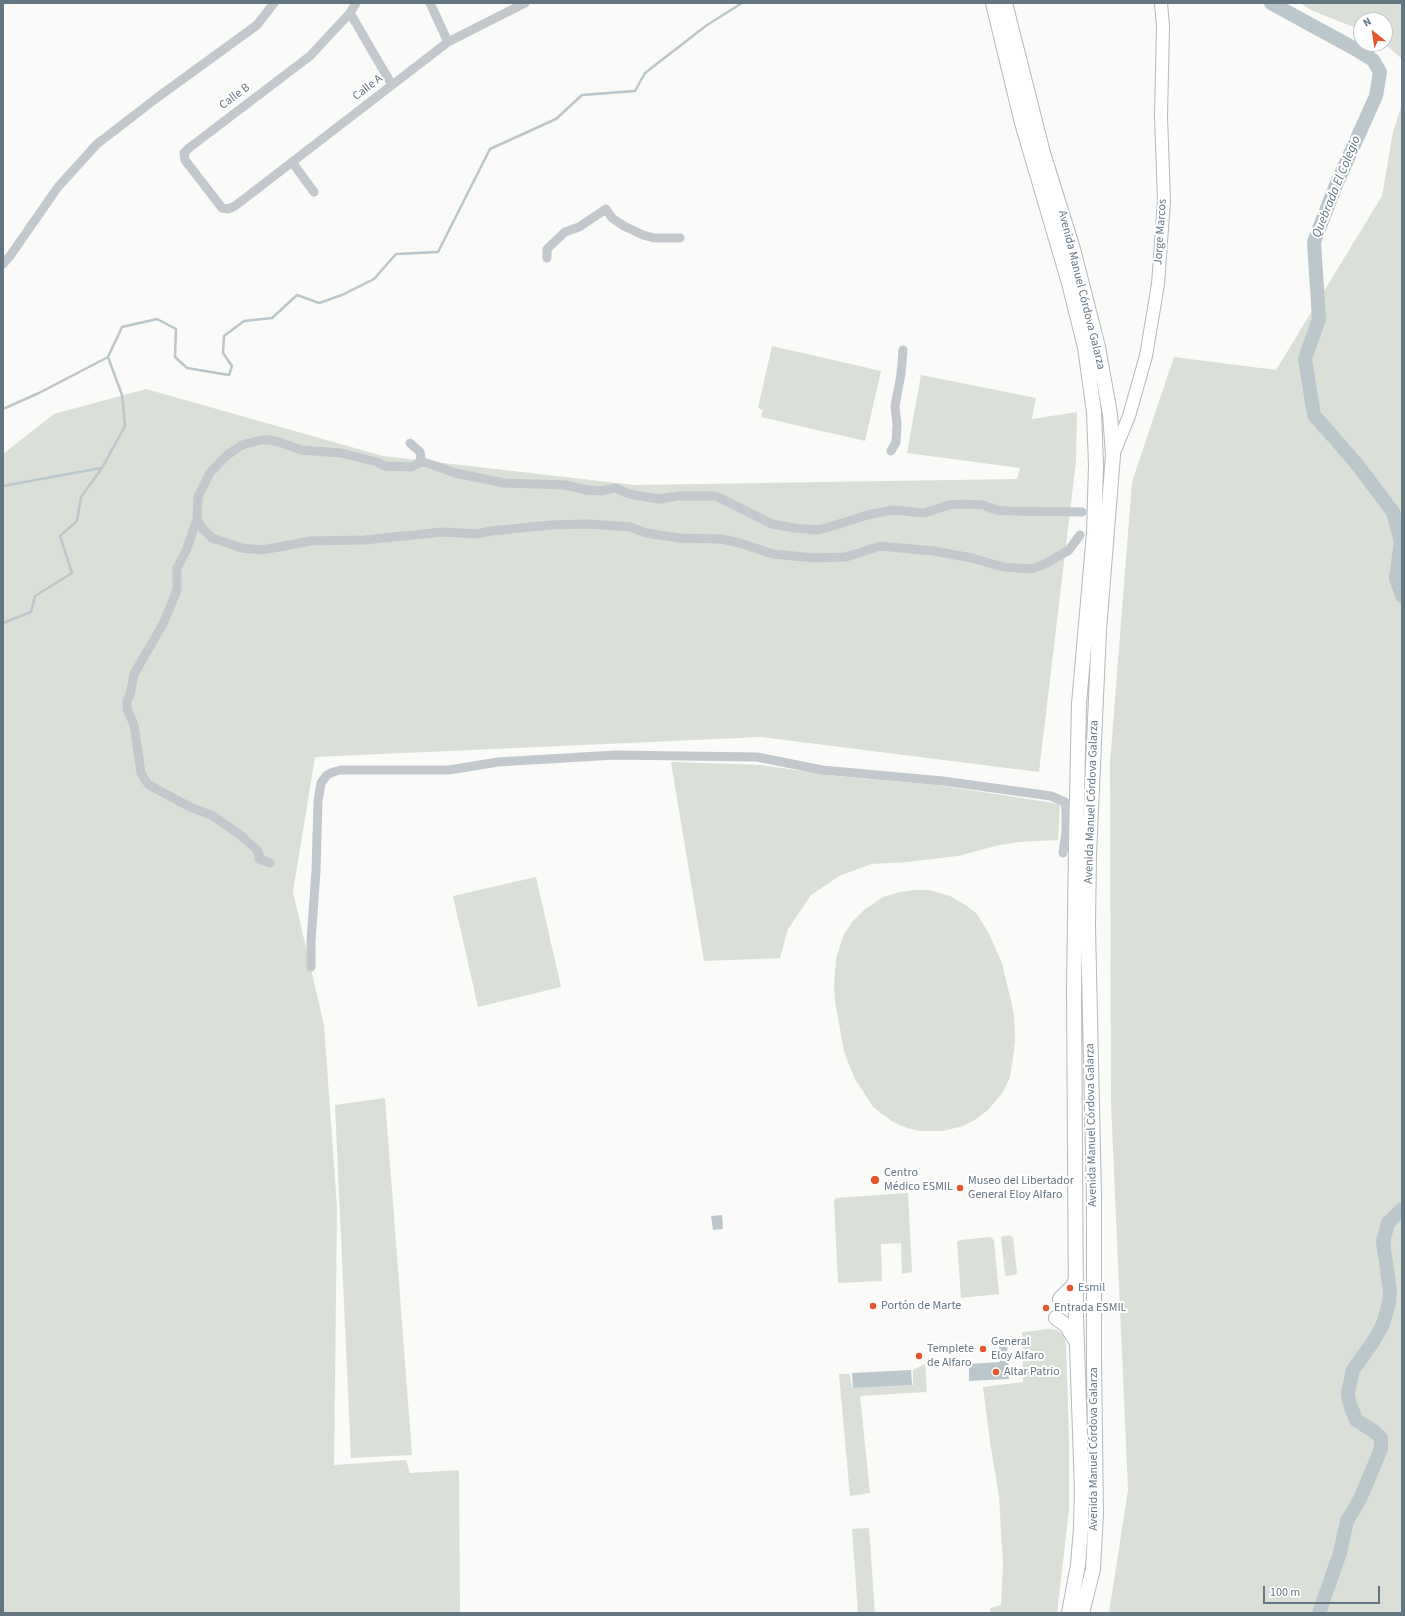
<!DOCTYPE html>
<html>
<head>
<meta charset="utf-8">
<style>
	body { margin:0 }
	#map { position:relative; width:1405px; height:1616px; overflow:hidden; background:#fafaf8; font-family:"Source Sans 3",sans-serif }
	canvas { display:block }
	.frame { position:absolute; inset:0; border:4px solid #657683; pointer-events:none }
	.north { position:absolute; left:1353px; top:12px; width:40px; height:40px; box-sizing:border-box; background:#fff; border:1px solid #c1c8cd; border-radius:50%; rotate:330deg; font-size:11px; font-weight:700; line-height:16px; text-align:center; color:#657683 }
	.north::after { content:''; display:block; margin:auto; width:14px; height:18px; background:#e4572e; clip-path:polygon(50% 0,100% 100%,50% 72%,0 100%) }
	.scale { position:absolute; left:1263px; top:1586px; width:117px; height:18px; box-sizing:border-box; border:2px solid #657683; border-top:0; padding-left:5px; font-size:12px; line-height:14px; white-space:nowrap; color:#657683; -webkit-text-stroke:3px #fff; paint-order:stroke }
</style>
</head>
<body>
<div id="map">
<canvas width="1405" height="1616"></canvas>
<div class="frame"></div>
<div class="north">N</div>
<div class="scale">100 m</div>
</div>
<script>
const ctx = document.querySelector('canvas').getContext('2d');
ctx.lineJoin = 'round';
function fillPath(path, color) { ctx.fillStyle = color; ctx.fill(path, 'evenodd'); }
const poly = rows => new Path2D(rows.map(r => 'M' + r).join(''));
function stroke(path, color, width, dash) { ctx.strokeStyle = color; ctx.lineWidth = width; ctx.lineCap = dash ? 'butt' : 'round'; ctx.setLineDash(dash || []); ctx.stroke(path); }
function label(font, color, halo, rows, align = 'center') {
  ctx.font = font + ' "Source Sans 3",sans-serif'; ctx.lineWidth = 4; ctx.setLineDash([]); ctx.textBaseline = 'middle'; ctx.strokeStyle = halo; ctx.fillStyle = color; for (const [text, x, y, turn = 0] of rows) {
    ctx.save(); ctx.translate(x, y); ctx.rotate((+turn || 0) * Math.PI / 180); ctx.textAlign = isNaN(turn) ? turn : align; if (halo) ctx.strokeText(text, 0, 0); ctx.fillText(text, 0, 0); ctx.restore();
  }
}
const green = poly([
	[1300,3,1402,3,1402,59,1385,44,1385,20,1361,20,1361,30,1313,11],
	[1402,104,1402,1613,1109,1613,1128,1490,1111,1103,1110,763,1132,482,1174,357,1276,370,1382,196,1393,132],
	[772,346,881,371,865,441,761,417,763,410,758,408],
	[921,375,1036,398,1032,419,1077,412,1076,461,1039,772,761,737,315,757,293,892,324,1025,337,1208,334,1465,406,1460,410,1473,459,1470,460,1613,3,1613,3,454,54,414,146,389,383,456,634,485,1017,479,1020,468,907,453],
	[671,762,761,765,835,776,937,785,1060,804,1058,840,1019,842,995,846,958,856,907,862,872,864,841,875,811,895,788,929,780,958,704,961],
	[536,877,561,987,478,1007,453,896],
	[915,890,929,890,950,896,967,906,977,914,988,932,1002,963,1014,1014,1015,1041,1013,1058,1010,1077,1003,1092,988,1110,975,1120,963,1126,943,1131,921,1131,907,1128,893,1122,873,1107,855,1079,847,1060,844,1051,835,1001,834,986,836,959,843,936,852,922,864,910,883,897,900,892],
	[385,1098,412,1455,351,1458,335,1105],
	[908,1193,912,1272,902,1274,901,1243,881,1244,882,1281,838,1283,834,1201,836,1198],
	[1010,1235,1013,1237,1017,1273,1015,1275,1006,1276,1005,1275,1001,1238,1003,1236],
	[990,1237,994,1240,999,1294,961,1298,957,1242,960,1240],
	[1050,1329,1057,1330,1064,1336,1066,1345,1069,1439,1069,1510,1057,1613,990,1613,990,1608,1001,1605,1003,1564,999,1496,990,1442,983,1387,1023,1382,1022,1332],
	[925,1364,927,1392,860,1396,870,1493,850,1496,839,1374,850,1374,852,1388,913,1385,913,1370],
	[869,1528,875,1613,858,1613,852,1529]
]);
const water = poly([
	[722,1215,723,1229,713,1230,711,1216],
	[1007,1345,1009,1379,969,1381,969,1364,1000,1362,999,1346],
	[911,1370,912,1385,853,1388,852,1373]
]);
const stream = poly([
	[3,409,39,393,108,357,122,327,157,319,176,329,175,357,187,368,229,375,232,366,223,353,224,336,244,321,272,318,297,295,319,303,342,295,374,279,396,254,438,252,490,149,556,119,582,95,635,91,645,73,707,25,742,3],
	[3,486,101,468],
	[3,623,31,612,35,596,72,573,60,536,77,521,81,497,102,468,125,426,122,395,108,357]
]);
const river = poly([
	[1271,3,1357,50,1373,60,1380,72,1376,96,1336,185,1314,242,1319,319,1305,359,1314,415,1356,463,1393,512,1401,542,1396,578,1402,596],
	[1319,1613,1340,1553,1347,1521,1360,1499,1381,1449,1381,1438,1375,1432,1356,1420,1349,1401,1348,1393,1353,1370,1373,1342,1383,1324,1389,1303,1390,1291,1383,1242,1388,1223,1402,1209]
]);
const minor = poly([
	[356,3,350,13,310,56,189,148,184,153,185,160,222,208,228,209,235,206,448,42,525,3],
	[430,3,448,42],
	[350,13,392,85],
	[292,162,314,192],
	[547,258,547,249,565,232,579,227,606,209,612,218,624,226,643,235,654,238,680,238],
	[3,264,10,256,58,187,97,144,158,97,257,25,274,3],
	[891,451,896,442,897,424,895,406,901,374,903,350],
	[420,461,442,468,455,473,504,483,565,485,587,490,600,491,616,488,629,494,659,499,679,496,716,496,772,524,794,528,816,530,826,528,871,514,893,510,924,513,949,505,960,504,983,505,996,510,1007,511,1082,512],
	[197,519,203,529,212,538,242,548,262,550,311,541,364,540,443,532,477,534,491,531,551,525,588,524,630,527,646,533,679,538,721,539,740,543,773,554,815,558,846,557,880,546,933,551,972,558,1003,567,1031,569,1043,565,1069,550,1080,535],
	[270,863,259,859,259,854,256,849,239,834,213,816,190,807,149,785,145,780,141,773,134,725,127,709,127,700,130,695,134,674,163,624,173,600,177,590,177,568,186,551,197,519,198,497,210,473,226,456,242,445,261,440,269,440,279,442,301,450,341,453,377,462,385,466,411,467,419,463,421,457,420,452,410,443],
	[311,967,311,941,316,871,318,801,321,783,327,775,333,772,341,770,449,770,498,762,615,755,757,757,822,770,943,781,1051,796,1065,802,1066,810,1066,832,1063,853]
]);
const secondary = poly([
	[1113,455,1129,416,1146,356,1158,284,1164,201,1161,116,1163,26,1161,3]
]);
const primary = poly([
	[993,3,1022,123,1069,283,1085,347,1094,412,1096,465,1094,533,1079,704,1076,845,1074,989,1076,1317,1082,1490,1081,1528,1078,1565,1069,1613],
	[1005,3,1043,153,1073,249,1098,347,1110,414,1113,455,1099,630,1089,855,1088,926,1094,1198,1094,1361,1096,1513,1093,1569,1082,1613],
	[1060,1299,1073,1286,1076,1279],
	[1056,1318,1066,1325,1076,1341]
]);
const markers = [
	[875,1180,5,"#e4572e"],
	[960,1188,4,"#e4572e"],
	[1070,1288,4,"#e4572e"],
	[873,1306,4,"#e4572e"],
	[1046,1308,4,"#e4572e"],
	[983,1349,4,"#e4572e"],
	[919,1356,4,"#e4572e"],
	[996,1372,4,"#e4572e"]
];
const streetNames = [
	["Calle A",368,88,-38],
	["Calle B",235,97,-37],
	["Jorge Marcos",1161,232,-86],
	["Avenida Manuel Córdova Galarza",1081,290,76],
	["Avenida Manuel Córdova Galarza",1092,802,-88],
	["Avenida Manuel Córdova Galarza",1092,1125,-91],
	["Avenida Manuel Córdova Galarza",1094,1449,-90]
];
const poiNames = [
	["Centro",884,1173],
	["Médico ESMIL",884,1187],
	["Museo del Libertador",968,1181],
	["General Eloy Alfaro",968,1195],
	["Esmil",1078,1288],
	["Portón de Marte",881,1306],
	["Entrada ESMIL",1054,1308],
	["General",991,1342],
	["Eloy Alfaro",991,1356],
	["Templete",927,1349],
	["de Alfaro",927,1363],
	["Altar Patrio",1004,1372]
];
const waterNames = [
	["Quebrada El Colegio",1337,187,-68]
];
fillPath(green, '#dadfd7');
fillPath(water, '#bbc7cb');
stroke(stream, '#bbc7cb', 2.5);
stroke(river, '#bbc7cb', 14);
stroke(secondary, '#b3babf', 14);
stroke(primary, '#b5babe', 16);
stroke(minor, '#c3c8cc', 9);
stroke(secondary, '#fff', 12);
stroke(primary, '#fff', 14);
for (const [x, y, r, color] of markers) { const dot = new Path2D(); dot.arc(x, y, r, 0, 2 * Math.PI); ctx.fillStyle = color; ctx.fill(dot); stroke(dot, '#fff', 1.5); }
label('12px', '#657683', '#fff', streetNames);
label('12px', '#657683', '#fff', poiNames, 'left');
label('italic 13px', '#60757c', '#fff', waterNames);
</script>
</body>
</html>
